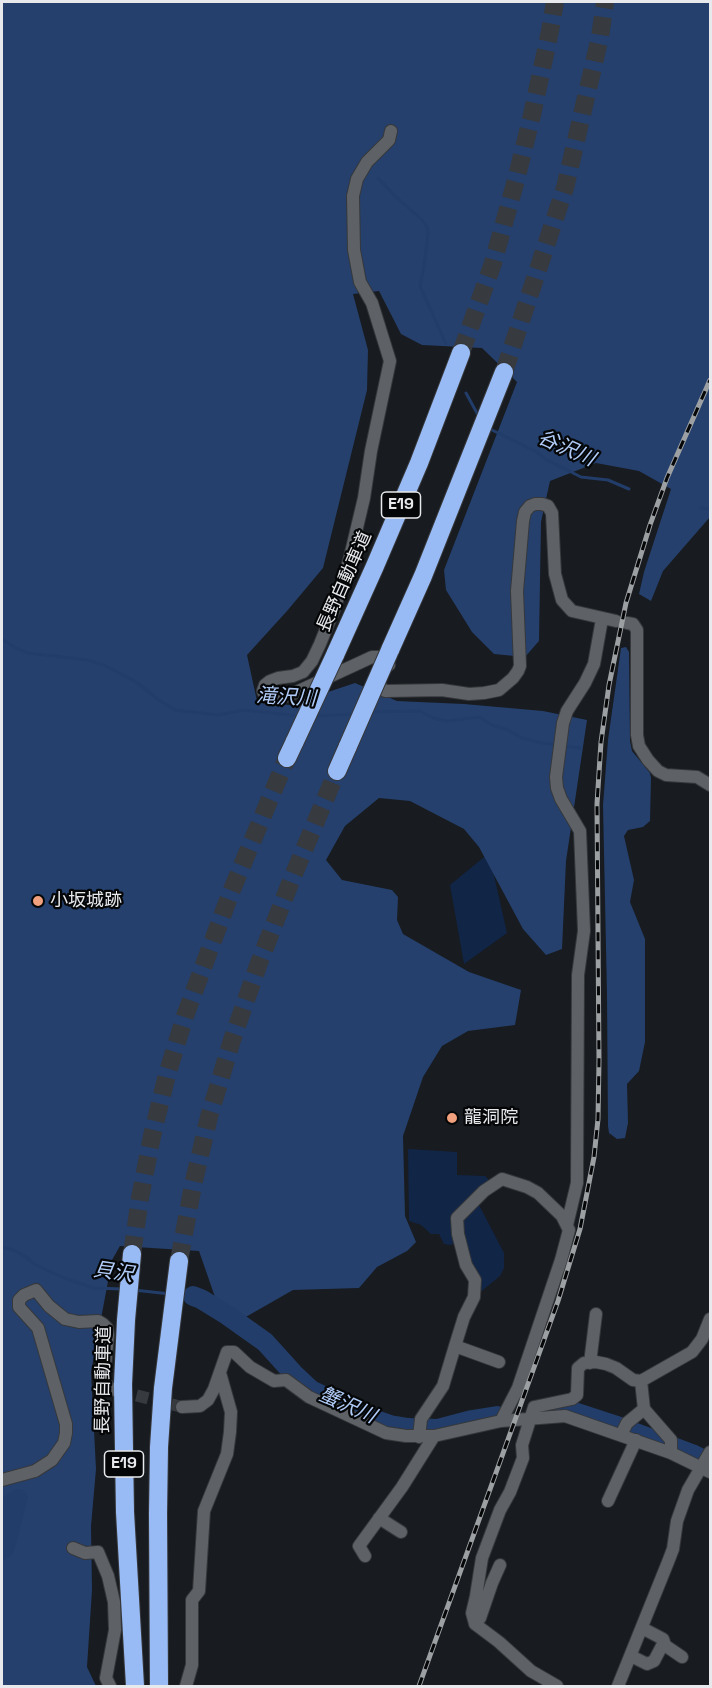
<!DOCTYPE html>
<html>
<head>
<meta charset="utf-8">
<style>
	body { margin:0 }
	#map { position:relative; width:712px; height:1688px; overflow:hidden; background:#181b1f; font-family:"Space Grotesk",sans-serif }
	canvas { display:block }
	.frame { position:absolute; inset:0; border:3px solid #e7e9ec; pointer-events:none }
</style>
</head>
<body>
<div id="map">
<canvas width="712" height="1688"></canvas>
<div class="frame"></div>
</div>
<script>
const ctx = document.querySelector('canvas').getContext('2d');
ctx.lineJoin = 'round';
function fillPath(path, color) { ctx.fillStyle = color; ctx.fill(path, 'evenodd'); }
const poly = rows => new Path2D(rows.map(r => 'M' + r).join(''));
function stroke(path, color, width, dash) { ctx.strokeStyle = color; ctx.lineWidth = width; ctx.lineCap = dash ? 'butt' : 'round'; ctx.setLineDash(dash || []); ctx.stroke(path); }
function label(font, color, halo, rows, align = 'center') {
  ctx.font = font + ' "Space Grotesk","Noto Sans JP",sans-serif'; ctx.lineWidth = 4.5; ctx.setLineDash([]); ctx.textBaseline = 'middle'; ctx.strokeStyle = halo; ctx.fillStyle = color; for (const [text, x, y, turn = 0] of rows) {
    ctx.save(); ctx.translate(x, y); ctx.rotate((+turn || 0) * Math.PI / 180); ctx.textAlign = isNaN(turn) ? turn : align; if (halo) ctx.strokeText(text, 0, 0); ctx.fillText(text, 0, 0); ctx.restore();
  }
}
const green = poly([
	[489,853,507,933,464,964,450,885],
	[408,1149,457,1152,457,1175,485,1176,491,1182,454,1216,458,1243,449,1245,444,1244,439,1234,431,1234,421,1225,409,1221],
	[478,1203,504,1253,504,1268,500,1276,478,1294,462,1234,461,1219]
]);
const forest = poly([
	[2,2,710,2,710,517,663,571,651,601,639,594,644,572,671,489,639,471,596,463,550,481,541,522,539,641,525,657,494,654,472,632,446,590,444,570,517,382,482,348,422,345,401,334,379,291,353,294,368,350,367,390,323,568,287,611,247,655,257,701,289,705,355,683,397,701,464,704,543,711,587,720,566,861,562,949,546,955,523,929,479,847,464,829,410,801,379,798,345,826,326,860,342,880,392,890,398,897,397,920,403,934,469,972,521,990,515,1025,468,1031,442,1046,423,1077,403,1136,405,1216,416,1242,407,1251,377,1267,359,1288,293,1290,244,1318,215,1297,199,1251,120,1246,112,1260,91,1372,96,1469,91,1526,92,1590,87,1667,96,1686,2,1686],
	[626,647,629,652,630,741,632,751,650,773,651,778,650,821,643,827,628,830,624,836,634,880,630,902,645,939,645,1042,639,1071,627,1084,628,1123,625,1138,617,1139,609,1133,608,1126,607,995,603,805,608,740,621,648]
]);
const water = poly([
	[19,1489,25,1491,28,1497,16,1545,12,1555,5,1560,2,1559,2,1498,14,1490]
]);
const stream = poly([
	[378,178,395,196,422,220,427,227,428,234,424,267,420,286,446,344],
	[466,393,478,415],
	[492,430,537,452,545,459,581,477,608,480,629,489],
	[701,508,710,509],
	[2,639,16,648,28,653,88,660,106,666,136,682,159,700,175,710,218,715,244,710,299,716],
	[371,712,420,711,433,718,446,721,479,717,492,725,508,730,522,738,542,743,557,745],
	[314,716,355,714],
	[564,746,580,748],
	[2,1247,16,1251,26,1257,34,1264,62,1277,93,1288,122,1289],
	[134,1290,170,1294],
	[182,1295,193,1296]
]);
const river = poly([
	[193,1296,201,1299,227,1315,265,1342,294,1374,311,1390,364,1416,390,1425,408,1428,438,1429,472,1420,497,1416],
	[543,1411,568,1410,620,1427,692,1454,710,1463]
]);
const streetTunnel = poly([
	[119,1391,182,1407]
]);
const highwayTunnel = poly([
	[461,353,493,263,516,180,532,115,550,31,555,2],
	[504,372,565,188,600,37,605,2],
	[132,1254,140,1198,152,1136,167,1075,185,1016,231,892,287,758],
	[179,1261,193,1185,209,1117,232,1040,259,963,291,881,337,771]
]);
const street = poly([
	[627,623,633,624,637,630,637,735,639,746,648,760,658,771,666,775,697,777,710,785],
	[389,665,378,657,372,657,290,695,277,699,270,699,266,697,263,691,265,685,270,681,278,678,293,676,303,672,312,661,320,644,335,607,349,561,364,498,371,451,390,361,372,303,360,282,354,250,353,196,357,179,367,162,389,140,391,131],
	[381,676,379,679,379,686,385,691,442,690,469,694,484,693,499,690,513,678,518,671,520,666,517,591,523,521,525,512,530,506,535,504,542,504,548,506,552,513,555,574,562,600,572,611,616,621],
	[567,1225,577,1183,578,975,584,931,580,831,561,799,557,788,556,777,563,723,567,711,585,683,594,664,602,619],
	[499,1362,455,1346,464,1317,474,1297,475,1280,466,1265,458,1234,457,1218,484,1191,502,1179,527,1187,538,1193,562,1216,569,1230,561,1260,518,1388,501,1421],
	[590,1363,596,1314],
	[641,1381,644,1409,671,1440,671,1453],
	[182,1407,200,1406,208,1400,214,1389,227,1352,234,1352,250,1367,274,1381,286,1380,309,1397,386,1433,406,1436,434,1436,501,1421,565,1416,671,1453,710,1472],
	[621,1435,627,1423,644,1409],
	[419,1437,421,1419,443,1386,455,1346],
	[2,1480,35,1471,52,1460,64,1443,66,1433,66,1424,38,1328,19,1307,19,1300,24,1295,36,1290,49,1306,65,1319,79,1322,98,1321,103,1324,107,1328,108,1335,104,1376,105,1383,110,1388,115,1390],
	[608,1501,636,1440],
	[379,1518,401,1532],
	[73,1548,85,1553,98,1552,108,1576,114,1602,115,1630,106,1678,110,1686],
	[365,1556,359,1546,402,1487,434,1436],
	[475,1624,480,1618,492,1583,500,1565],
	[663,1644,682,1657],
	[631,1656,647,1664,654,1661,664,1642,663,1639,642,1628],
	[186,1686,192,1665,192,1600,199,1591,204,1511,227,1454,230,1432,231,1412,220,1373],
	[557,1686,531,1671,499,1642,475,1624,472,1613,476,1596,482,1558,500,1510,510,1492,523,1458,522,1445,534,1407,572,1399,577,1395,578,1368,584,1363,596,1362,606,1364,616,1368,633,1380,641,1381,692,1352,702,1339,710,1319],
	[618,1686,668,1562,673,1549,677,1521,688,1490,710,1452]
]);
const highway = poly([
	[390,650,423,576,504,372],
	[335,655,375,566,419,463,461,353],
	[287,758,295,741],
	[337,771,348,746],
	[132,1254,126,1320,123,1384,124,1451,125,1512,135,1686],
	[159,1686,158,1514,159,1447,163,1388,179,1261]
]);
const rail = poly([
	[419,1686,558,1301,580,1229,594,1157,598,1119,599,1061,597,804,601,742,609,685,626,603,650,525,667,478,710,380]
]);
const highwayBridge = poly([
	[295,741,335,655],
	[348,746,390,650]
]);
const markers = [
	[38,901,6,"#f1a17d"],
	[452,1118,6,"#f1a17d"]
];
const shields = [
	[401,505,39],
	[124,1464,39]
];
const shieldNames = [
	["E19",401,505],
	["E19",124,1464]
];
const streetNames = [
	["長野自動車道",345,582,-66],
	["長野自動車道",104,1380,-89]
];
const poiNames = [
	["小坂城跡",50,901],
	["龍洞院",464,1118]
];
const waterNames = [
	["谷沢川",566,449,24],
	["滝沢川",286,698,3],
	["貝沢",113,1273,8],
	["蟹沢川",347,1406,24]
];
fillPath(green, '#112547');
fillPath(forest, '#25406d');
fillPath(water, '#223d69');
stroke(stream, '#223d69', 3);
stroke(river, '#223d69', 20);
stroke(streetTunnel, '#373a3e', 12, [12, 6]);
stroke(highwayTunnel, '#373a3e', 18, [18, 9]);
stroke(street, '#36383b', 14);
stroke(highway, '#36383b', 20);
stroke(street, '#5e6267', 12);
stroke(highway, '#99bbf5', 18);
stroke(rail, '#9da0a3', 5);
stroke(rail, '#050607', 3, [9]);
stroke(highwayBridge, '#36383b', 20, []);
stroke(highwayBridge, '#99bbf5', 18);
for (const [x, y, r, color] of markers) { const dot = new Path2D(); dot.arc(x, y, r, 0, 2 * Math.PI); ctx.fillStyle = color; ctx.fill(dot); stroke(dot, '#050607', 2); }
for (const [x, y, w] of shields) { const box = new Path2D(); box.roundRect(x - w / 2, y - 13, w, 26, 4.5); ctx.fillStyle = '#050607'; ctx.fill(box); stroke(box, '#e7e9ec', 1.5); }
label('bold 16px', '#e7e9ec', null, shieldNames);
label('18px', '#e7e9ec', '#050607', streetNames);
label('18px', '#e7e9ec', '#050607', poiNames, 'left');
label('italic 20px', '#b1ccf8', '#050607', waterNames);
</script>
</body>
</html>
